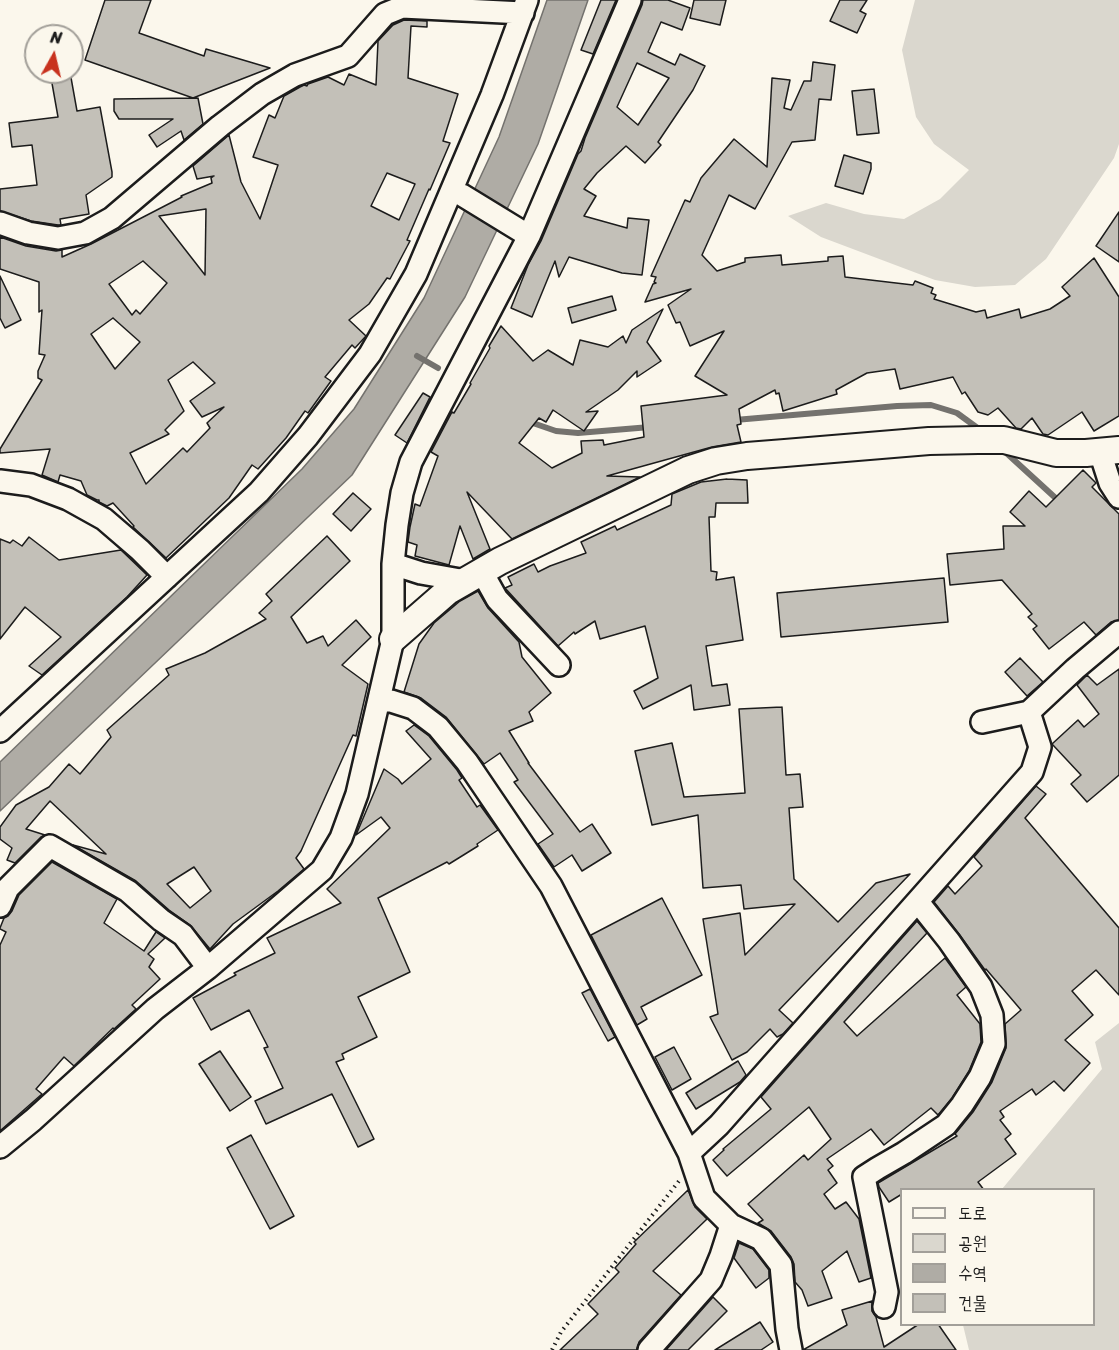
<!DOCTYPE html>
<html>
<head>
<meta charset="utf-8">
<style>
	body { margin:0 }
	#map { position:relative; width:1119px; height:1350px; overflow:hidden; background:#fbf7ec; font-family:Sriracha,"Poor Story",sans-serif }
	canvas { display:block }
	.legend { position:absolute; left:900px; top:1188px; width:195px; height:138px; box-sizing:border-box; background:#fbf7ec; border:2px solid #a29f99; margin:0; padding:8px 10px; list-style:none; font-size:18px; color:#1c1c1c }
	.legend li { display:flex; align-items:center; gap:12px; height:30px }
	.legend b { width:30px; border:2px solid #a29f99 }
	.north { position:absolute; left:24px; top:24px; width:60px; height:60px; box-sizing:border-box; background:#fbf7ec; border:2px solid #a29f99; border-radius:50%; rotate:8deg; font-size:16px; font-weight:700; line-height:24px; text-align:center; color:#1c1c1c }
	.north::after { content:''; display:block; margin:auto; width:21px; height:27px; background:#c8321e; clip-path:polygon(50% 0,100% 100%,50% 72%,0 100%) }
</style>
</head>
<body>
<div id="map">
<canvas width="1119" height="1350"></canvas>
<ul class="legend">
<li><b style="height:8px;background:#fbf7ec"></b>도로</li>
<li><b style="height:16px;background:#dad7ce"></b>공원</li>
<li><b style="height:16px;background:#afaca5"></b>수역</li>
<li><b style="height:16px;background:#c3c0b8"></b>건물</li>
</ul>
<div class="north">N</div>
</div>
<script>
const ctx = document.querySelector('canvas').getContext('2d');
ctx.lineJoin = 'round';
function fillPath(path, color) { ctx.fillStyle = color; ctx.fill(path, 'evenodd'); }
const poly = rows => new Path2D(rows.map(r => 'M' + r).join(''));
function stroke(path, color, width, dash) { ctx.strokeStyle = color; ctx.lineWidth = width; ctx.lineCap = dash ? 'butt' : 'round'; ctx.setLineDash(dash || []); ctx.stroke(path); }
const green = poly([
	[915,0,1119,0,1119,144,1114,158,1046,259,1015,285,975,287,935,280,821,237,788,216,826,203,864,214,904,219,940,199,969,170,934,144,916,117,902,50],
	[1119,1023,1119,1350,969,1350,963,1325,1094,1324,1094,1190,1002,1189,1102,1069,1095,1042]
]);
const water = poly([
	[547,0,588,0,538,144,465,297,352,475,0,811,0,762,302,469,354,409,424,298,499,137,547,0]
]);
const stream = poly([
	[417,356,438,368],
	[735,420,897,406,931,405,957,413,983,432],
	[527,421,556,431,578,433,650,427],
	[1002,449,1061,503]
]);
const building = poly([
	[105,0,151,0,139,33,204,56,206,49,270,68,193,98,85,60,105,0],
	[601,0,616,0,593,54,581,50,601,0],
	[643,0,668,0,690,8,682,30,661,22,648,52,675,65,680,54,705,66,693,90,658,142,661,145,645,163,626,146,597,173,584,189,596,196,584,216,627,228,628,218,649,220,642,275,622,273,569,257,559,277,555,261,532,317,511,308,528,265,541,241,578,154,581,151,585,138,642,5,643,0],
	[637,63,669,78,638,125,617,107,637,63],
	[694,0,726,0,720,25,690,18,694,0],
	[840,0,867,0,860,11,866,14,857,33,830,21,840,0],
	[404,20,427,21,427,27,411,26,408,78,458,94,443,141,450,143,430,190,429,189,407,240,410,241,390,279,387,278,369,304,349,320,366,336,355,348,352,345,325,377,331,381,308,413,305,411,286,438,258,469,252,465,229,498,166,558,133,527,134,526,113,503,107,506,99,502,99,500,97,500,87,495,81,481,60,475,58,482,42,475,50,449,0,453,0,449,42,380,38,378,38,371,45,355,39,354,42,310,39,312,39,282,0,269,0,237,26,246,56,251,62,250,62,257,91,244,182,197,181,196,212,183,211,178,214,176,197,179,193,166,229,135,241,182,260,219,278,165,253,157,269,115,275,118,284,96,300,87,304,85,307,86,308,84,328,77,344,85,349,74,376,85,378,41,393,25,404,20],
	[387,173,415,184,399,220,371,206,387,173],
	[206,209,205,275,159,216,206,209],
	[143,261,167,283,140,314,136,310,132,315,109,284,143,261],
	[113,318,140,342,115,369,91,334,113,318],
	[193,362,215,383,190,401,202,417,224,407,207,423,210,428,187,452,183,448,146,484,130,453,169,434,165,430,184,411,168,380,193,362],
	[813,62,835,65,831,100,819,99,815,140,792,142,755,209,729,195,702,255,717,271,745,262,745,258,781,255,782,265,828,261,828,257,843,256,845,277,913,285,915,281,933,288,931,293,936,295,934,299,976,312,985,310,987,318,1019,309,1021,318,1050,309,1070,296,1062,287,1094,258,1119,297,1119,416,1094,431,1082,412,1048,435,1043,434,1032,418,1021,429,1016,428,998,408,988,415,978,412,965,392,962,394,953,377,900,389,895,369,867,373,836,390,837,394,783,411,779,393,776,394,775,390,739,409,741,424,737,425,741,442,712,447,607,476,640,477,512,539,467,492,490,549,473,559,460,526,449,565,415,556,417,545,408,542,410,527,415,504,420,506,438,456,431,452,452,412,454,413,471,384,470,383,490,348,489,346,501,326,533,361,548,350,573,365,580,340,608,347,623,336,626,343,632,330,663,309,647,342,661,361,637,377,637,371,618,390,586,412,598,411,584,431,553,410,546,422,539,418,519,443,552,468,582,453,581,441,603,440,604,445,644,437,641,406,727,395,695,376,724,331,690,346,680,322,676,323,668,305,691,289,645,302,653,284,656,283,654,282,656,277,651,276,685,200,690,202,701,178,734,139,767,167,772,78,790,80,784,108,791,110,804,81,811,81,813,62],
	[50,72,70,72,77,111,100,107,112,172,112,177,86,195,89,214,60,219,61,225,58,225,31,221,0,211,0,189,37,185,32,145,12,147,9,123,58,117,50,72],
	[874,89,879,133,857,135,852,91,874,89],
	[198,98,203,124,184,140,181,131,157,147,149,135,173,119,119,119,114,111,114,99,198,98],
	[844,155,871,163,871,169,863,194,835,186,844,155],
	[1119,212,1119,262,1096,246,1119,212],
	[0,276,21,320,5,328,0,318,0,276],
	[612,296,616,310,572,323,568,308,612,296],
	[423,393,430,397,407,443,395,435,423,393],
	[1083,470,1096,483,1092,487,1119,514,1119,620,1111,622,1096,635,1084,622,1049,649,1033,629,1037,626,1028,617,1032,614,1002,580,950,585,947,554,1004,549,1003,526,1025,526,1010,512,1029,491,1046,507,1083,470],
	[727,479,747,480,748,503,716,503,715,517,709,517,711,571,717,572,716,580,734,577,743,640,706,646,712,686,727,684,730,705,694,710,691,685,643,709,634,691,658,678,645,626,600,639,595,621,575,634,574,632,558,646,505,588,512,585,508,577,534,564,538,572,550,566,586,553,581,542,615,526,617,530,671,505,672,494,701,482,727,479],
	[353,493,371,509,351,531,333,514,353,493],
	[327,536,350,561,291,617,307,643,323,636,328,646,356,620,371,637,342,665,368,684,356,736,353,735,301,851,296,858,304,869,278,891,233,924,210,949,190,925,169,910,136,881,73,845,106,854,50,801,26,829,45,835,41,837,15,863,7,860,12,848,0,839,0,827,16,805,49,787,69,764,80,774,111,737,107,730,169,675,166,669,205,653,266,619,259,613,272,601,266,594,327,536],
	[194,867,211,891,190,908,167,884,194,867],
	[29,537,59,560,121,550,147,575,127,597,42,675,29,666,61,637,25,607,0,639,0,539,10,543,13,540,22,546,29,537],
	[944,578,948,622,781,637,777,593,944,578],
	[478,591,488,608,519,642,522,657,551,693,529,712,533,721,509,731,529,763,528,763,580,832,592,824,611,853,582,871,572,855,554,867,538,844,553,834,514,782,518,780,500,753,484,764,446,717,421,698,404,692,419,644,434,623,460,601,478,591],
	[1020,658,1043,682,1027,696,1005,672,1020,658],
	[1119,669,1119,775,1087,802,1071,784,1081,775,1052,744,1078,720,1084,727,1099,714,1077,685,1087,675,1097,685,1119,669],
	[782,707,786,775,800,774,803,807,789,808,794,879,838,922,876,883,910,874,779,1010,793,1023,783,1034,777,1037,770,1029,747,1052,732,1060,710,1017,718,1014,703,919,740,913,745,955,795,904,744,909,741,885,703,888,698,815,652,825,635,751,672,743,684,797,745,793,739,709,782,707],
	[414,725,429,736,457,770,462,778,459,780,477,807,480,805,498,830,477,844,478,846,449,864,447,862,378,898,410,972,358,997,377,1037,342,1054,344,1059,336,1062,374,1139,358,1147,332,1094,266,1124,255,1101,283,1088,264,1048,268,1047,249,1010,211,1030,193,998,236,975,234,973,275,953,267,938,341,903,327,889,390,828,381,817,356,835,384,769,398,779,402,784,431,759,406,731,414,725],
	[1036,786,1046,794,1025,818,1119,928,1119,995,1096,970,1072,991,1093,1015,1065,1040,1090,1063,1064,1091,1054,1081,1036,1095,1032,1089,1000,1111,1004,1117,1000,1120,1011,1134,1005,1139,1016,1154,978,1182,984,1190,902,1190,902,1194,889,1202,879,1187,878,1183,957,1136,955,1134,973,1112,992,1082,1006,1048,1005,1024,1021,1010,986,969,985,970,959,934,934,902,948,886,955,894,982,866,974,857,1036,786],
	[52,862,117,899,104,923,144,951,156,932,165,938,148,954,154,959,149,967,160,979,132,1005,136,1009,114,1029,113,1028,74,1066,64,1057,36,1089,42,1094,0,1131,0,945,6,932,0,929,0,928,4,918,8,916,12,911,19,895,52,862],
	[662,898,702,975,641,1007,647,1019,637,1025,591,935,662,898],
	[917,921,927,933,844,1022,857,1036,945,958,966,987,957,995,980,1024,981,1042,969,1071,952,1098,938,1115,931,1108,884,1145,871,1129,827,1159,833,1166,828,1170,837,1183,824,1194,835,1209,846,1202,859,1219,871,1278,859,1282,847,1251,822,1271,832,1298,808,1306,802,1290,795,1282,794,1264,791,1257,771,1231,758,1223,763,1220,748,1204,804,1155,808,1160,831,1139,809,1107,727,1176,713,1160,724,1150,723,1149,771,1109,761,1097,917,921],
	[590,989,615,1037,608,1041,582,993,590,989],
	[674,1047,691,1079,672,1090,655,1057,674,1047],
	[220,1051,251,1097,230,1111,199,1064,220,1051],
	[738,1061,746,1075,740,1082,696,1109,686,1093,738,1061],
	[251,1135,294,1216,270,1229,227,1148,251,1135],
	[688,1190,695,1207,707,1219,653,1271,681,1295,639,1342,637,1350,560,1350,598,1314,588,1304,619,1272,615,1268,636,1244,634,1242,688,1190],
	[739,1243,753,1249,769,1270,769,1278,756,1288,734,1258,739,1243],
	[713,1297,727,1311,688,1350,666,1350,713,1297],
	[872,1301,872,1311,876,1317,884,1347,919,1324,938,1324,956,1350,803,1350,847,1325,842,1310,872,1301],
	[760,1322,773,1342,761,1350,715,1350,760,1322]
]);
const path = poly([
	[552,1350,561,1332,679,1181]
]);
const minor = poly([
	[452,192,462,195,529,236],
	[0,223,28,233,58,238,85,233,112,218,220,126,262,94,295,75,348,56,385,14,402,7,523,13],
	[1100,452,1110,483,1119,497],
	[0,481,31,485,68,499,104,519,140,550,167,577],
	[393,564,421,573,466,581],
	[482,572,497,599,559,665],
	[379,701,391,701,413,708,438,727,467,762,551,886,689,1153,704,1198,731,1225,761,1239,781,1265,787,1329,791,1350],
	[982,722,1029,712,1075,669,1119,632],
	[0,731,259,492,308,436,370,354,416,274,492,95,527,0],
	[0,906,8,888,50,846,128,891,161,920,183,935,208,968],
	[0,1147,33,1120,155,1009,208,968,322,870,341,838,357,794,393,639,393,564,397,525,402,493,411,462,529,236,630,0],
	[689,1153,719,1125,1032,772,1040,747,1029,712],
	[884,1307,887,1292,864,1177,878,1168,904,1153,946,1125,962,1105,980,1077,994,1044,992,1015,981,987,949,941,918,902],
	[649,1350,711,1280,721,1256,731,1225]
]);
const major = poly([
	[393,639,448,591,500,561,688,470,716,461,747,456,785,453,929,441,978,440,1004,440,1056,453,1086,453,1119,450]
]);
fillPath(green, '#dad7ce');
fillPath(water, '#afaca5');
stroke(water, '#74726e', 1.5);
stroke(stream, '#74726e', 6);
fillPath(building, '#c3c0b8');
stroke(building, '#1c1c1c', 1.5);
stroke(minor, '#1c1c1c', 26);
stroke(major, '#1c1c1c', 30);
stroke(path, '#1c1c1c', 4, [1.5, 4.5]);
stroke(minor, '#fbf7ec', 21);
stroke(major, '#fbf7ec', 26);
</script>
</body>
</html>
